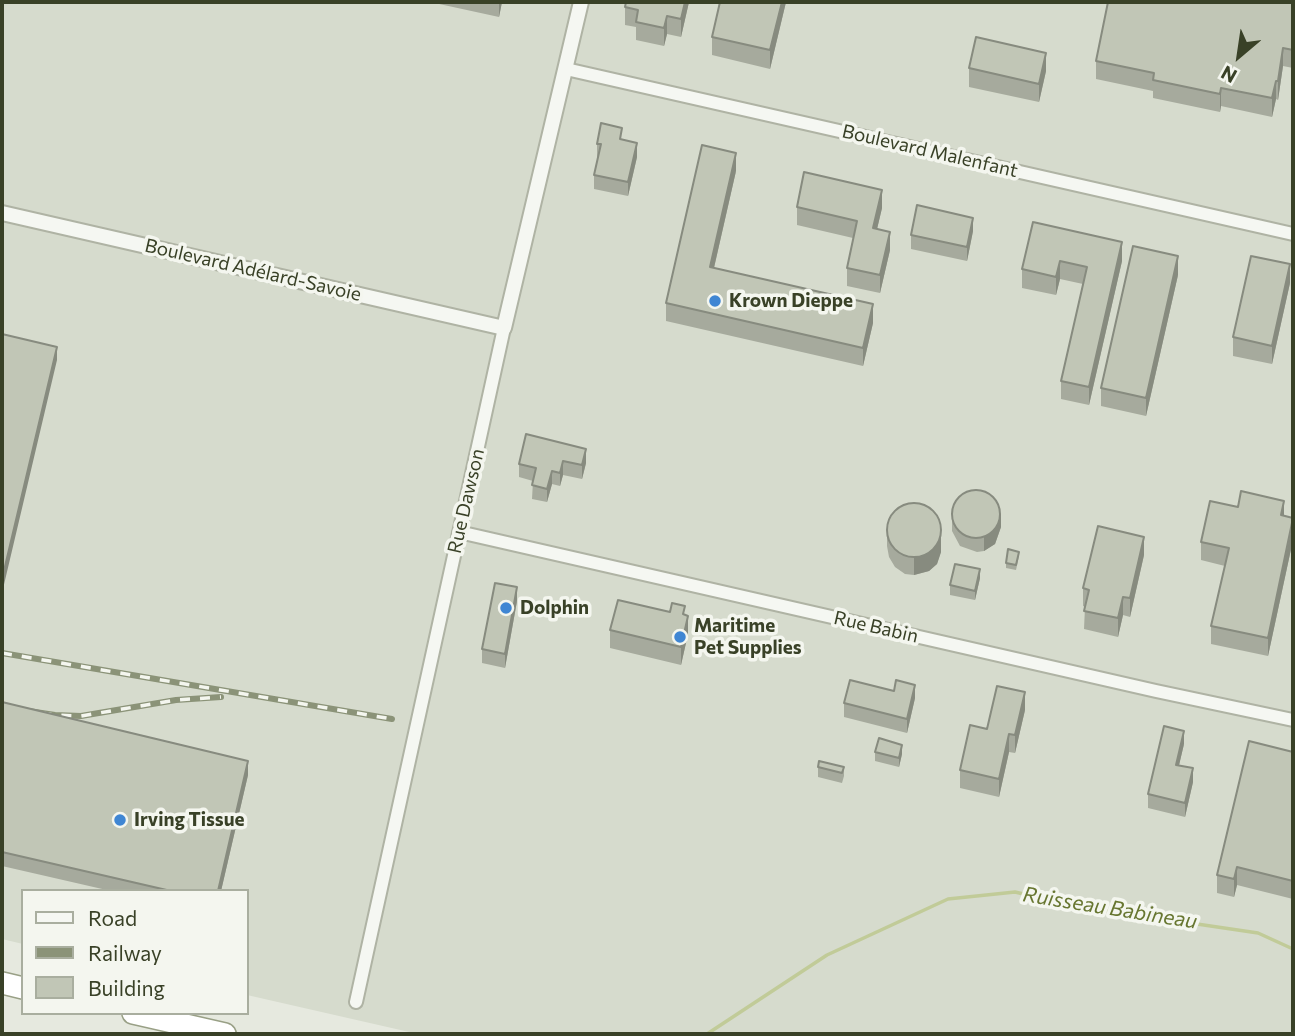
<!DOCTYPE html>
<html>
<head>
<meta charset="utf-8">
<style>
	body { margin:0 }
	#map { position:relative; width:1295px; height:1036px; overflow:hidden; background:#e6e9df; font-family:Commissioner,sans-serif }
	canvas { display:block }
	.frame { position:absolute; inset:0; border:4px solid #394127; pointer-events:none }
	.legend { position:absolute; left:21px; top:889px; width:228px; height:126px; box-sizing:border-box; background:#f4f6ef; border:2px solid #a9ae9f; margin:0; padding:9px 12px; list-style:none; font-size:21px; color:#394127 }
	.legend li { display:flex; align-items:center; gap:14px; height:35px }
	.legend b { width:35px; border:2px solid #a9ae9f }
	.north { position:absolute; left:1204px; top:21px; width:70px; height:70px; -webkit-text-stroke:5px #f4f6ef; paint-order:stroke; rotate:209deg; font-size:19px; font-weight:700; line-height:28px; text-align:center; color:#394127 }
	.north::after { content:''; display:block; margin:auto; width:24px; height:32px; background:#394127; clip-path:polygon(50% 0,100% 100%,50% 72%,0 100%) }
</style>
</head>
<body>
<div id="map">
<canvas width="1295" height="1036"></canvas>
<div class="frame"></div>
<ul class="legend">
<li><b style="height:9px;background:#f5f7f2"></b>Road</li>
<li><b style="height:9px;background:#8b9378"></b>Railway</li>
<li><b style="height:19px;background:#c1c6b6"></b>Building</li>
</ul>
<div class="north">N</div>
</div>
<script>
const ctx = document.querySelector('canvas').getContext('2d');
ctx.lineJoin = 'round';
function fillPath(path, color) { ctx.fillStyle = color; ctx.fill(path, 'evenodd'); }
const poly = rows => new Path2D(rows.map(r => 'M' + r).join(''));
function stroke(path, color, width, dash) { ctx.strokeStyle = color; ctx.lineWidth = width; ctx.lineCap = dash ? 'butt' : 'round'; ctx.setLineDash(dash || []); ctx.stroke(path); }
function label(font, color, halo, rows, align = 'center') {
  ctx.font = font + ' Commissioner,sans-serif'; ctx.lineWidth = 7; ctx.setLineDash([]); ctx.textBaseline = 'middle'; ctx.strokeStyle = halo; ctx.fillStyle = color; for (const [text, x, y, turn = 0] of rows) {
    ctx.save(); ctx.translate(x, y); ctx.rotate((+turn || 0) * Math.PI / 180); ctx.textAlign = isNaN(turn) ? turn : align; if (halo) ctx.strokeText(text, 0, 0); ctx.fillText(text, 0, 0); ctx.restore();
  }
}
const built = poly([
	[2,2,1293,2,1293,1034,418,1034,247,995,247,891,23,891,23,944,2,939]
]);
const stream = poly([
	[707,1034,827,955,948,899,1015,892,1075,906,1258,933,1293,949]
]);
const minor = poly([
	[566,69,1293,234],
	[459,532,1156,691,1293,720],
	[356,1002,504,328]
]);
const tertiary = poly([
	[2,213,504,328,581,2]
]);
const motorway = poly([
	[2,983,23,988],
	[133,1013,225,1034]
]);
const rail = poly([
	[2,653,392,719],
	[2,707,55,715,81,716,176,700,221,697]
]);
const wall = poly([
	[430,2,502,2,499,17],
	[689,2,681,37,667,34,664,46,636,40,636,27,625,25,625,7],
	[720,2,786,2,770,69,712,55,712,37],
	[1293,2,1293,68,1283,66,1278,100,1276,99,1272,117,1221,106,1220,112,1153,98,1153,91,1096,79,1096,61],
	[969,68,1046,71,1039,102,969,87],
	[622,140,637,157,628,196,594,189,594,175,598,158,597,157,597,144],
	[736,171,714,268,873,323,863,366,666,321,666,303],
	[797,207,882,208,877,229,890,250,880,293,847,286,847,268,853,238,797,225],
	[1033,222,1122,261,1089,405,1061,399,1061,381,1083,284,1060,279,1056,295,1022,288,1022,269],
	[973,231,967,261,911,249,911,235],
	[1178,275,1146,416,1101,406,1101,388],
	[1290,283,1272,364,1233,356,1233,337],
	[526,434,586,463,582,479,563,475,560,486,552,484,547,502,532,499,533,481,519,477,519,464],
	[952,509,1001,527,995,544,984,551,977,552,960,546,952,531],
	[1284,516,1293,518,1293,540,1268,656,1211,644,1211,626,1225,566,1201,560,1201,542],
	[887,528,941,552,937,564,929,571,914,575,905,574,895,567,889,557,887,546],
	[1144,555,1130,617,1123,615,1118,637,1084,629,1085,607,1083,606,1083,588],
	[1019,556,1016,570,1006,568,1006,563],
	[980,578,975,600,950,595,950,585],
	[517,601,505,668,482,663,482,649],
	[685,615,688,634,681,665,610,648,610,630],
	[915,698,907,733,844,717,844,703],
	[2,702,248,775,221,891,111,891,2,866],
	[1025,710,1015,753,1009,752,999,797,960,788,960,770],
	[1184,744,1179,765,1193,782,1185,817,1148,808,1148,794],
	[875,752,902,754,899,767,875,761],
	[1293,752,1293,899,1237,885,1234,897,1217,893,1217,875],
	[818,767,844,767,844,776,842,783,818,777]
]);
const shadedWall = poly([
	[499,2,502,2,499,17],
	[685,2,689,2,681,37,681,19],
	[782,2,786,2,770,69,770,50],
	[667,16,667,34,664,46,664,28],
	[1283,48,1283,66,1278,100,1278,81],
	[1046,53,1046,71,1039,102,1039,84],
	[1276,81,1276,99,1272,117,1272,98],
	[1221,88,1221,106,1220,112,1220,94],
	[637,143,637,157,628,196,628,182],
	[736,153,736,171,710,285,710,267],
	[882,190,882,208,873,246,873,228],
	[973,218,973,231,967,261,967,247],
	[890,232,890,250,880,293,880,275],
	[1122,242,1122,261,1089,405,1089,387],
	[1178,256,1178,275,1146,416,1146,398],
	[1060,261,1060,279,1056,295,1056,277],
	[1290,264,1290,283,1272,364,1272,346],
	[873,304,873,323,863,366,863,348],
	[57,347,57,360,2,593,2,579],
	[586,449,586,463,582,479,582,465],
	[563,461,563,475,560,486,560,473],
	[552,471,552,484,547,502,547,489],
	[1284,501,1284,519,1281,515],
	[1001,513,1001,527,995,544,984,551,984,537],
	[1293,522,1293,540,1268,656,1268,638],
	[941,534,941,552,937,564,929,571,914,575,914,557],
	[1144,537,1144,555,1130,617,1130,598],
	[980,569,980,578,975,600,975,591],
	[517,587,517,601,505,668,505,654],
	[1123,597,1123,615,1118,637,1118,618],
	[688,616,688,634,681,665,681,647],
	[915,685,915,698,907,733,907,719],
	[1025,692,1025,710,1015,753,1015,735],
	[1184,731,1184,744,1176,778,1176,765],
	[1009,734,1009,752,999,797,999,779],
	[902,745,902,754,899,767,899,758],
	[248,761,248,775,221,891,218,891],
	[1193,768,1193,782,1185,817,1185,803],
	[1237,867,1237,885,1234,897,1234,879]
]);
const building = poly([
	[626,2,685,2,681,19,667,16,664,28,636,22,638,10,625,7,626,2],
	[720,2,782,2,770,50,712,37,720,2],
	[1108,2,1293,2,1293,50,1283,48,1278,81,1276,81,1272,98,1221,88,1220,94,1153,80,1154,73,1096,61,1108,2],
	[976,37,1046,53,1039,84,969,68,976,37],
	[601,123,622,128,620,139,637,143,628,182,594,175,601,144,597,144,601,123],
	[702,145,736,153,710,267,873,304,863,348,666,303,702,145],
	[804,172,882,190,873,228,890,232,880,275,847,268,857,221,797,207,804,172],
	[917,205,973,218,967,247,911,235,917,205],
	[1033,222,1122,242,1089,387,1061,381,1087,267,1060,261,1056,277,1022,269,1033,222],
	[1133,246,1178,256,1146,398,1101,388,1133,246],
	[1251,256,1290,264,1272,346,1233,337,1251,256],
	[2,334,57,347,2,579,2,334],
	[526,434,586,449,582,465,563,461,560,473,552,471,547,489,532,485,536,468,519,464,526,434],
	'952 514a24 24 0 1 1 48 0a24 24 0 1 1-48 0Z',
	[1241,491,1284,501,1281,515,1293,518,1268,638,1211,626,1229,548,1201,542,1210,501,1238,507,1241,491],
	'887 530a27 27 0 1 1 54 0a27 27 0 1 1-54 0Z',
	[1098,526,1144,537,1130,598,1123,597,1118,618,1084,611,1089,590,1083,588,1098,526],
	[1008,549,1019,552,1016,565,1006,563,1008,549],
	[955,564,980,569,975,591,950,585,955,564],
	[495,583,517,587,505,654,482,649,495,583],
	[618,600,670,612,672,603,685,606,683,614,688,616,681,647,610,630,618,600],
	[850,680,894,691,896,680,915,685,907,719,844,703,850,680],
	[997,686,1025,692,1015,735,1009,734,999,779,960,770,970,725,987,729,997,686],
	[2,702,248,761,218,891,171,891,2,852,2,702],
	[1164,726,1184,731,1176,765,1193,768,1185,803,1148,794,1164,726],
	[879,738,902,745,899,758,875,752,879,738],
	[1249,741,1293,752,1293,881,1237,867,1234,879,1217,875,1249,741],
	[819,761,844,767,842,773,818,767,819,761]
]);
const markers = [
	[715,301,7,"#3f86d3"],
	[506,608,7,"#3f86d3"],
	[680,637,7,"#3f86d3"],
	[120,820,7,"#3f86d3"]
];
const streetNames = [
	["Boulevard Malenfant",930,151,13],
	["Boulevard Adélard-Savoie",253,270,13],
	["Rue Dawson",466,501,-77],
	["Rue Babin",876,627,13]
];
const poiNames = [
	["Krown Dieppe",729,301],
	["Dolphin",520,608],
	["Maritime",694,626],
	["Pet Supplies",694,648],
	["Irving Tissue",134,820]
];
const waterNames = [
	["Ruisseau Babineau",1110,908,9]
];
fillPath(built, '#d6dbcd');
stroke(stream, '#c1cb98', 3.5);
stroke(minor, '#afb3a4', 16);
stroke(tertiary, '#afb3a4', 18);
stroke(motorway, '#99a086', 24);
stroke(minor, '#f5f7f2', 12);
stroke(tertiary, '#f5f7f2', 14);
stroke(motorway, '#fff', 21);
stroke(rail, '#8b9378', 6);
stroke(rail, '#f4f6ef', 3.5, [10]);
fillPath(wall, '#a6aa9d');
fillPath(shadedWall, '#878b7f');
fillPath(building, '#c1c6b6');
stroke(building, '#878b7f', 2);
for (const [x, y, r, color] of markers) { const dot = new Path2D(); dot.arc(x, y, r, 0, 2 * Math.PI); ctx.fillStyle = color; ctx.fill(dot); stroke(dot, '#f4f6ef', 2.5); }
label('19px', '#394127', '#f4f6ef', streetNames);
label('bold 19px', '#394127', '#f4f6ef', poiNames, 'left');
label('italic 21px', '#677630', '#f4f6ef', waterNames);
</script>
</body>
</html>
